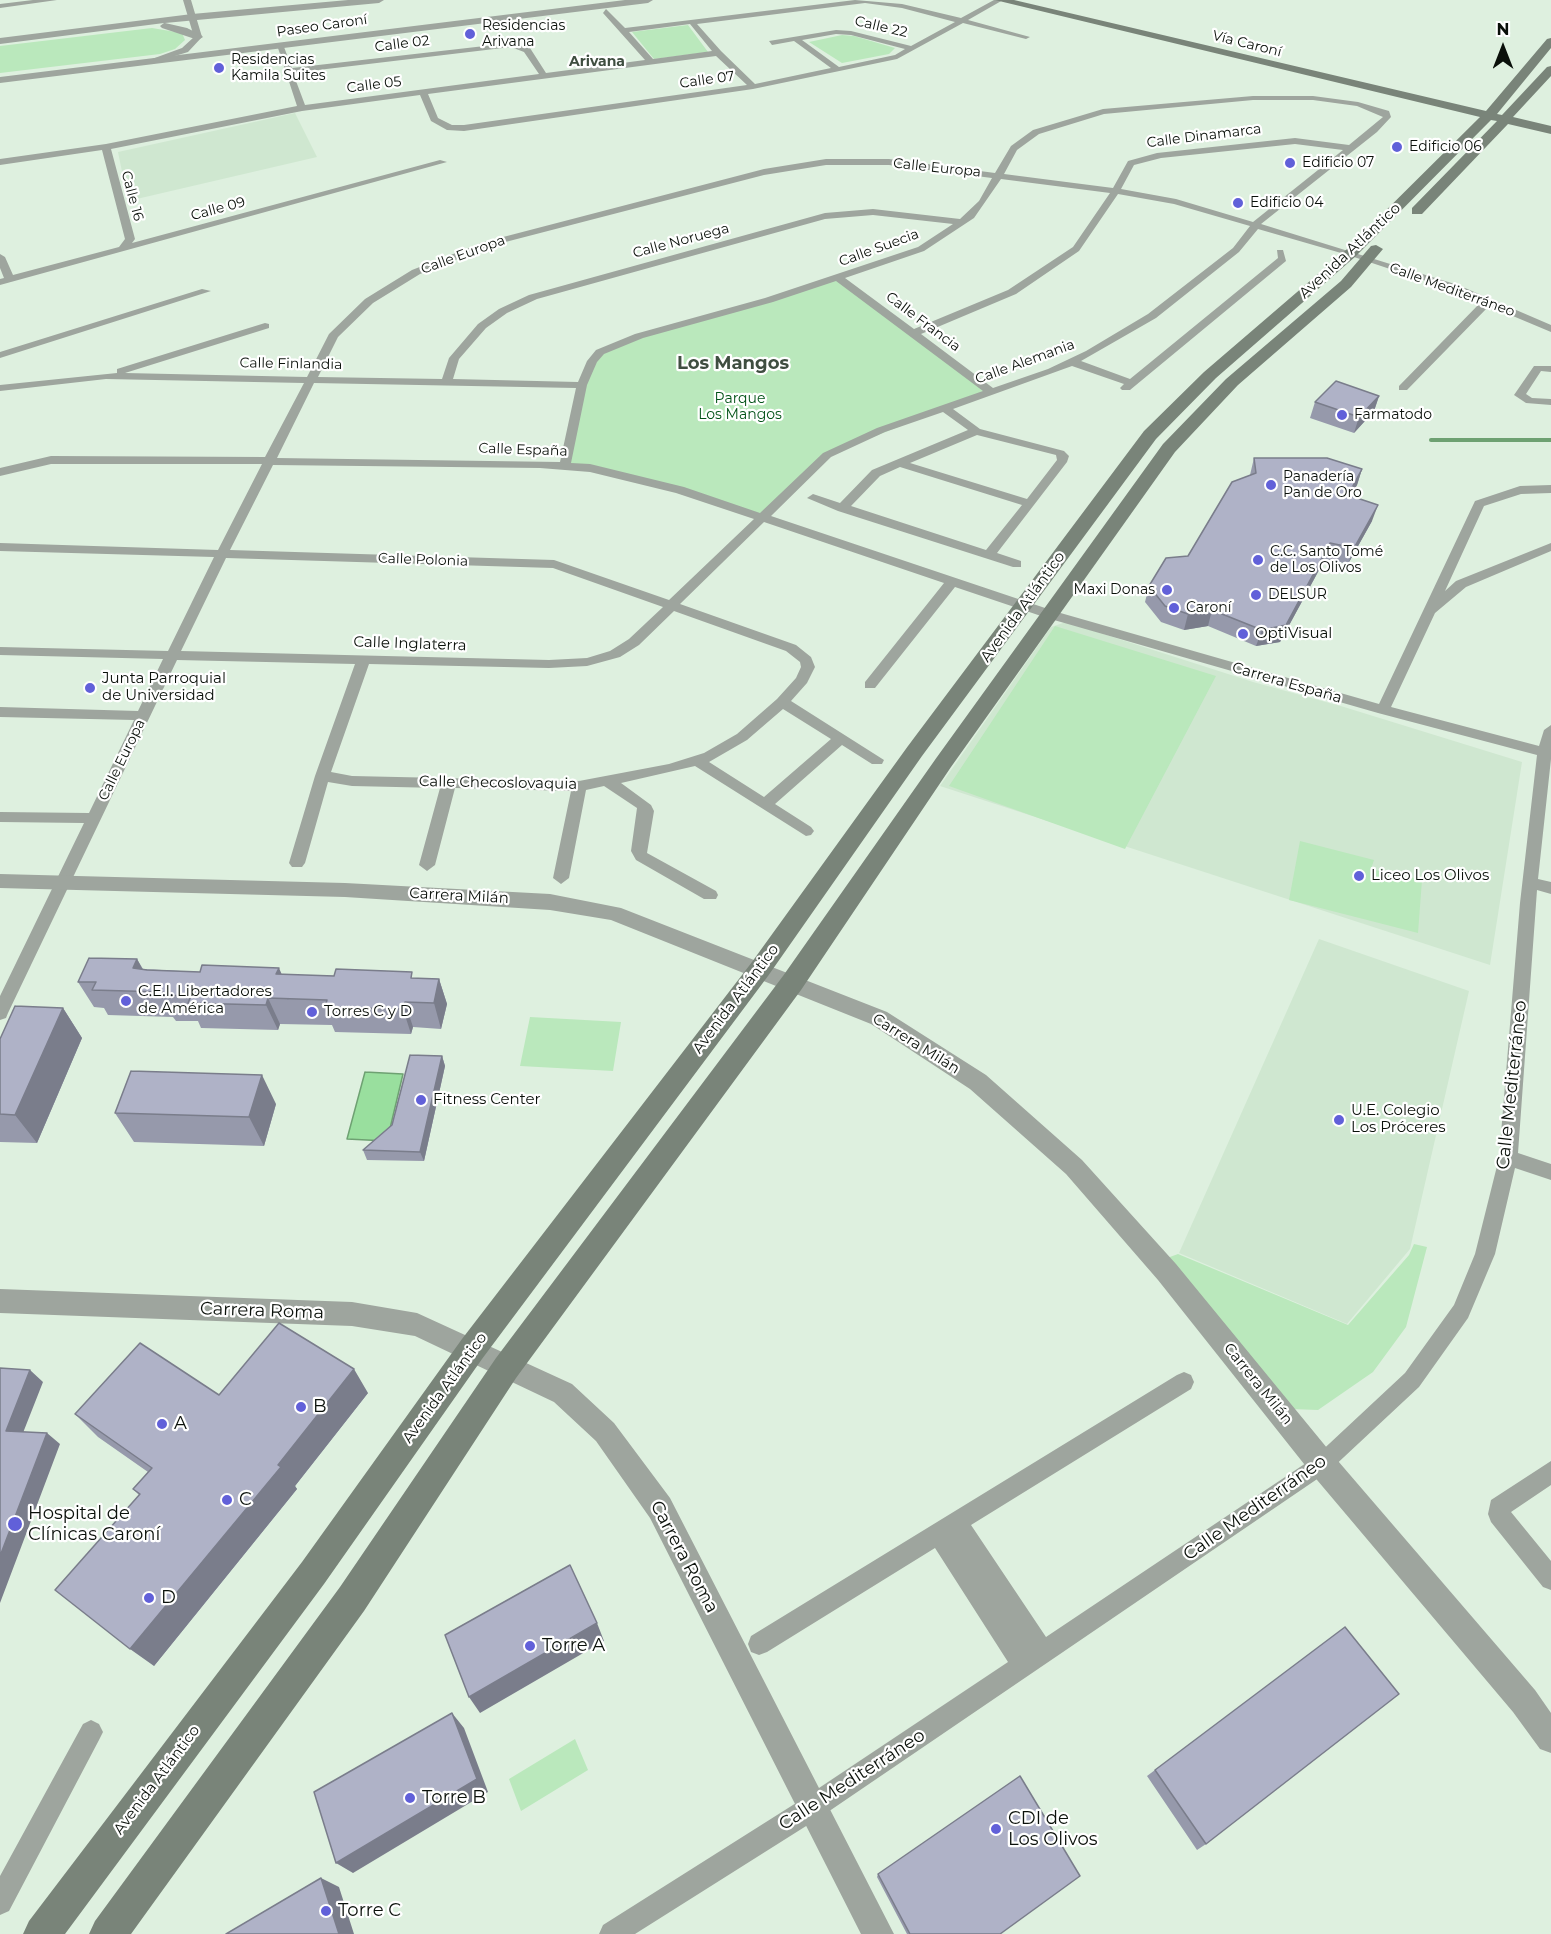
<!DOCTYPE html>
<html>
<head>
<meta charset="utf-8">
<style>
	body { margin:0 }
	#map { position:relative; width:1551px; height:1934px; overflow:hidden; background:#def0df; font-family:Montserrat,sans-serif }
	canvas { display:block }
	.north { position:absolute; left:1473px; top:18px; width:60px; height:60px; -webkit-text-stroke:4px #fff; paint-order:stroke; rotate:0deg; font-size:16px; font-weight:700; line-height:24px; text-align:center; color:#0a100a }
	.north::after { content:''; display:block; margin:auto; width:21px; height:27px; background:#0a100a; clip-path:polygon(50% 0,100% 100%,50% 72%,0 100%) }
</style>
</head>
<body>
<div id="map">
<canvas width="1551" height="1934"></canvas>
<div class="north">N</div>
</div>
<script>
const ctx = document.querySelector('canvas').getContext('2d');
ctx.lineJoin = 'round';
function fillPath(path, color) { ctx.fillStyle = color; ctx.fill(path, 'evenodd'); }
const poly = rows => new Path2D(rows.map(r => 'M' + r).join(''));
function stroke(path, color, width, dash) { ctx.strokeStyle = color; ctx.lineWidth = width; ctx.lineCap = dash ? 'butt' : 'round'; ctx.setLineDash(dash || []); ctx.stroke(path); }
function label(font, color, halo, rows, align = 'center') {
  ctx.font = font + ' Montserrat,sans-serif'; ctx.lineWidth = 4.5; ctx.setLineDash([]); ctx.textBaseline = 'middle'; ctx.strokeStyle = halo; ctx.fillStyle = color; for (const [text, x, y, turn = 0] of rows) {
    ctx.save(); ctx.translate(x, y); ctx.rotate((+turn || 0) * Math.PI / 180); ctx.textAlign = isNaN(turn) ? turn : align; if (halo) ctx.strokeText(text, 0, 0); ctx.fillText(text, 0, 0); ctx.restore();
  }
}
const built = poly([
	[295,113,317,157,128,201,118,152],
	[1066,622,1253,682,1344,707,1522,762,1490,965,940,786,1051,627],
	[1319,939,1469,991,1410,1249,1347,1324,1179,1253]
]);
const green = poly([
	[688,25,708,52,654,59,632,32],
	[152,28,182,33,185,40,175,49,160,54,0,73,0,46],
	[842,35,854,36,895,48,889,54,842,63,809,42],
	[839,278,990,391,827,455,765,518,680,490,565,466,592,361,615,344],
	[1055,626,1216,676,1125,849,949,786],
	[1300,841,1374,860,1371,869,1422,880,1418,933,1289,900],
	[530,1017,621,1022,613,1071,520,1066],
	[1414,1244,1427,1247,1406,1327,1373,1372,1318,1410,1290,1409,1159,1261,1178,1254,1348,1325,1409,1255],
	[575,1739,588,1770,521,1811,509,1779]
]);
const water = poly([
	[365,1072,403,1074,387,1141,347,1139,365,1072]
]);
const stream = poly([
	[1431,440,1551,440]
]);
const minor = poly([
	[33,0,57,0,0,8,0,4,33,0],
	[183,0,191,0,202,37,188,52,152,63,152,59,182,48,194,37,183,0],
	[855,0,902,4,961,18,994,0,1003,0,968,20,1030,37,1026,39,963,23,897,59,753,89,464,131,447,130,431,121,420,95,302,111,111,149,135,239,132,243,440,160,447,162,0,285,0,279,4,278,0,268,0,254,5,257,13,275,119,247,125,239,102,150,0,165,0,159,106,144,297,106,277,45,284,47,292,68,511,43,530,48,546,73,645,60,603,13,606,9,625,28,855,0],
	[865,3,902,8,955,22,911,46,851,31,836,30,769,41,772,45,794,41,831,68,755,84,721,51,697,24,865,3],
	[690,24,712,51,653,59,629,32,690,24],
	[836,34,851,35,905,49,895,55,839,67,802,40,836,34],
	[511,47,524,52,539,74,305,105,293,73,511,47],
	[716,56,747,85,464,125,452,125,438,118,428,94,716,56],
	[1253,96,1313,96,1358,102,1389,111,1391,117,1377,132,1261,224,1458,285,1551,325,1551,332,1489,306,1407,390,1399,390,1399,386,1481,302,1450,289,1348,255,1258,229,1239,252,1156,318,1081,361,1130,379,1278,258,1277,250,1283,250,1286,261,1130,390,1122,390,1120,388,1124,384,1072,366,953,409,980,429,1064,451,1069,456,1067,462,997,553,1021,561,1021,567,1013,567,838,511,807,498,813,494,840,503,872,470,968,430,943,412,885,432,831,457,771,516,1057,612,1379,704,1475,501,1520,486,1551,485,1551,493,1521,494,1484,506,1445,591,1456,581,1551,543,1551,551,1466,587,1435,613,1391,707,1539,746,1544,730,1551,725,1551,759,1538,879,1551,882,1551,894,1537,890,1518,1153,1551,1164,1551,1180,1515,1168,1495,1254,1468,1318,1419,1387,1329,1471,822,1816,635,1934,599,1934,603,1925,804,1798,1008,1662,935,1548,767,1652,759,1655,751,1652,748,1644,751,1636,1177,1375,1184,1372,1191,1375,1194,1382,1191,1389,971,1525,1046,1637,1315,1457,1405,1373,1454,1305,1475,1254,1499,1158,1520,903,1537,755,1378,713,1047,618,955,587,875,688,865,688,865,682,944,583,764,522,680,604,796,645,811,657,815,667,807,683,791,701,884,760,882,764,872,764,842,745,775,804,811,827,814,831,811,835,806,836,695,766,621,783,651,805,654,811,647,853,716,891,718,895,716,899,704,899,636,860,631,851,637,808,604,786,586,790,569,878,561,884,553,878,571,791,455,788,435,865,427,871,419,865,440,788,352,786,328,782,305,863,302,867,292,867,289,863,315,776,355,664,177,660,8,1013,6,1018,0,1020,0,996,84,823,0,822,0,812,89,813,134,720,0,717,0,707,138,711,163,659,0,655,0,647,168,651,214,557,0,551,0,543,218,550,262,464,51,464,0,476,0,468,51,456,265,457,304,383,106,379,0,391,0,385,117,373,117,369,265,323,269,324,269,328,125,373,307,377,329,334,365,299,412,270,484,242,764,169,826,159,889,159,995,173,1011,146,1033,130,1103,109,1253,96],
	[1253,100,1313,100,1357,106,1383,117,1349,145,1295,138,1157,153,1128,161,1113,188,1004,174,1017,150,1039,134,1104,114,1253,100],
	[1295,144,1343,150,1253,222,1176,199,1121,189,1134,165,1161,158,1295,144],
	[826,165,889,165,992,178,979,201,960,219,873,209,825,213,529,295,499,309,478,324,449,358,442,379,318,377,338,337,373,303,420,274,490,246,764,175,826,165],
	[1001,179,1110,193,1073,247,1008,290,914,329,845,278,924,251,974,218,1001,179],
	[1118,194,1174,204,1250,226,1233,248,1148,314,1086,351,1048,369,993,388,921,334,1016,294,1079,251,1118,194],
	[873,215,953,224,918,247,765,298,635,334,596,350,587,361,578,382,453,379,459,359,486,328,507,313,537,299,825,219,873,215],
	[836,281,983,391,877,428,823,453,760,513,684,487,590,464,571,463,587,385,597,362,604,354,643,338,773,302,836,281],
	[314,383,576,388,560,462,277,458,314,383],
	[977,435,1056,455,1057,460,1027,499,910,463,977,435],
	[273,465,540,468,590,472,676,493,754,519,669,600,554,560,230,550,273,465],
	[900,467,1022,505,986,550,851,506,880,476,900,467],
	[226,558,553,568,663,607,629,639,610,651,587,658,549,660,181,651,226,558],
	[674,611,786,651,800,662,801,667,796,678,777,699,737,734,704,753,669,764,579,781,352,776,331,772,369,664,549,668,587,666,620,657,639,645,674,611],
	[783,709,831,739,764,797,709,762,747,740,783,709],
	[202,289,211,291,0,358,0,352,202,289],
	[1534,366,1551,366,1551,372,1541,371,1526,394,1532,398,1551,399,1551,405,1526,403,1514,395,1534,366],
	[1551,1461,1551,1485,1511,1512,1551,1561,1551,1590,1543,1587,1491,1522,1488,1514,1491,1500,1551,1461],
	[91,1720,99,1724,103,1732,99,1740,9,1911,0,1915,0,1876,83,1724,91,1720]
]);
const tertiary = poly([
	[348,0,384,0,379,3,165,23,187,28,201,35,203,37,198,40,162,28,160,26,164,23,0,44,0,38,192,14,348,0],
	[625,0,653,0,648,3,0,83,0,77,625,0],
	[0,874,345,883,550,894,621,908,887,1012,986,1075,1082,1160,1176,1264,1332,1454,1535,1690,1551,1713,1551,1753,1540,1749,1513,1712,1312,1474,1158,1280,1066,1174,970,1089,871,1024,611,920,550,910,345,897,0,888,0,874],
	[0,1289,352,1302,417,1313,572,1384,614,1423,670,1498,894,1934,861,1934,650,1518,596,1441,554,1402,415,1336,352,1326,0,1313,0,1289]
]);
const secondary = poly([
	[995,0,1014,0,1486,111,1547,39,1551,38,1551,48,1497,114,1502,115,1547,67,1551,66,1551,76,1513,117,1551,126,1551,134,1508,124,1422,214,1412,214,1412,208,1497,121,1491,120,1356,256,1216,378,1156,439,922,756,768,976,482,1359,324,1584,65,1934,23,1934,29,1921,302,1562,462,1339,752,962,908,746,1144,431,1204,372,1346,250,1480,117,995,0],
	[1376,245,1383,249,1351,287,1238,385,1175,452,951,767,801,990,516,1378,364,1611,131,1934,89,1934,95,1921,340,1587,496,1358,783,976,937,757,1163,444,1226,379,1341,281,1371,246,1376,245]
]);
const wall = poly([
	[1379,396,1374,411,1354,433,1310,418,1315,402],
	[1254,458,1362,469,1357,485,1351,496,1372,521,1348,564,1325,559,1280,642,1256,646,1208,626,1184,630,1161,622,1145,602,1149,586,1188,556,1250,475],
	[137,959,143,969,200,972,439,979,447,1004,441,1029,413,1027,411,1034,335,1032,332,1025,280,1024,278,1030,201,1028,198,1021,176,1021,173,1017,108,1015,104,1008,94,1007,78,982],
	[63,1008,82,1038,37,1143,0,1142,0,1039],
	[442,1056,445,1066,424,1161,367,1160,363,1150,392,1125],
	[276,1104,264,1146,134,1142,115,1113],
	[368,1393,295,1486,297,1489,154,1666,139,1495,133,1489,148,1472,98,1437,75,1414,219,1395],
	[1155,1770,1206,1844,1197,1850,1147,1776],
	[878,1874,1000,1934,907,1934,877,1877]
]);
const shadedWall = poly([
	[1379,396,1374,411,1354,433,1359,417],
	[1362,469,1357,485,1342,511,1348,495],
	[1378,505,1372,521,1348,564,1354,548],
	[1330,543,1325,559,1280,642,1256,646,1262,630],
	[1212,610,1208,626,1184,630,1188,614],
	[137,959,151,985,133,968],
	[279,968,290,993,288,1000,276,974],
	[439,979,447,1004,441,1029,434,1003],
	[268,998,280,1024,278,1030,266,1005],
	[405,1002,413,1027,411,1034,403,1009],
	[63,1008,82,1038,37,1143,15,1115],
	[442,1056,445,1066,424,1161,420,1152],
	[262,1075,276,1104,264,1146,249,1117],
	[354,1369,368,1393,295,1486,297,1489,154,1666,130,1649],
	[30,1370,43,1382,19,1443,6,1431],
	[47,1433,60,1444,0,1603,0,1556],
	[597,1623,604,1641,480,1713,469,1697],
	[452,1713,464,1728,488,1792,353,1873,336,1863],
	[321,1878,339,1887,354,1934,339,1934]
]);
const building = poly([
	[1336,381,1379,396,1359,417,1315,402,1336,381],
	[1254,458,1327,458,1362,469,1348,495,1378,505,1354,548,1330,543,1286,625,1262,630,1212,610,1188,614,1165,606,1149,586,1166,558,1188,556,1232,482,1256,473,1254,458],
	[89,958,137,959,133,968,147,970,200,972,202,965,279,968,276,974,334,976,336,969,412,972,411,978,439,979,434,1003,405,1002,403,1009,325,1007,327,1000,268,998,266,1005,188,1003,191,996,162,995,163,992,92,990,96,982,78,982,89,958],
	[15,1006,63,1008,15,1115,0,1114,0,1039,15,1006],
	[410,1055,442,1056,420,1152,363,1150,392,1125,410,1055],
	[131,1071,262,1075,249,1117,115,1113,131,1071],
	[279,1323,354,1369,278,1465,281,1467,130,1649,55,1590,140,1494,133,1489,152,1468,75,1414,140,1343,219,1395,279,1323],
	[0,1368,30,1370,6,1431,47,1433,0,1556,0,1368],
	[570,1565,597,1623,469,1697,445,1635,570,1565],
	[1345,1627,1399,1694,1206,1844,1155,1770,1345,1627],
	[452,1713,477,1779,336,1863,314,1792,452,1713],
	[1020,1776,1080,1876,1000,1934,910,1934,878,1874,1020,1776],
	[321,1878,339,1934,226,1934,321,1878]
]);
const markers = [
	[470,34,6,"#6160d9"],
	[219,68,6,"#6160d9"],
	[1397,147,6,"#6160d9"],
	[1290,163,6,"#6160d9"],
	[1238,203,6,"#6160d9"],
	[1342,415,6,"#6160d9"],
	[1271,485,6,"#6160d9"],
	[1258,560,6,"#6160d9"],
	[1167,590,6,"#6160d9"],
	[1256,595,6,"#6160d9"],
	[1174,608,6,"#6160d9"],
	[1243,634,6,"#6160d9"],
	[90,688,6,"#6160d9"],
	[1359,876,6,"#6160d9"],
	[126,1001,6,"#6160d9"],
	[312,1012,6,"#6160d9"],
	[421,1100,6,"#6160d9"],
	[1339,1120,6,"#6160d9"],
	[301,1407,6,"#6160d9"],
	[162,1424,6,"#6160d9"],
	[227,1500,6,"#6160d9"],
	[15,1524,8,"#6160d9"],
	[149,1598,6,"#6160d9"],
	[530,1646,6,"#6160d9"],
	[410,1798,6,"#6160d9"],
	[996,1829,6,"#6160d9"],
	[326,1911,6,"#6160d9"]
];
const farStreetnames = [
	["Paseo Caroní",322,26,-8],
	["Calle 22",881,27,13],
	["Calle 02",402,44,-7],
	["Vía Caroní",1247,44,14],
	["Calle 07",707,80,-8],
	["Calle 05",374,85,-7],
	["Calle Dinamarca",1204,136,-7],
	["Calle Europa",937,168,6],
	["Calle 16",132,196,75],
	["Calle 09",218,209,-15],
	["Calle Noruega",681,241,-15],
	["Calle Suecia",879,248,-20],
	["Calle Europa",463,255,-20],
	["Calle Mediterráneo",1452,290,20],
	["Calle Francia",923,322,37],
	["Calle Alemania",1025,362,-20],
	["Calle Finlandia",291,364,1],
	["Calle España",523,450,2],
	["Calle Polonia",423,560,2],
	["Calle Europa",122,760,-64]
];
const farPoinames = [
	["Residencias",482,26],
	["Arivana",482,42],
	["Residencias",231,60],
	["Kamila Suites",231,76],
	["Edificio 06",1409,147],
	["Edificio 07",1302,163],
	["Edificio 04",1250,203],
	["Farmatodo",1354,415],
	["Panadería",1283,477],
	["Pan de Oro",1283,493],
	["C.C. Santo Tomé",1270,552],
	["de Los Olivos",1270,568],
	["Maxi Donas",1155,590,"right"],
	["DELSUR",1268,595],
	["Caroní",1186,608]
];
const farNeighbourhoodnames = [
	["Arivana",597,62]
];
const farParknames = [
	["Parque",740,399],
	["Los Mangos",740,415]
];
const streetNames = [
	["Avenida Atlántico",1350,251,-43],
	["Avenida Atlántico",1023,607,-54],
	["Calle Inglaterra",410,644,2],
	["Carrera España",1287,683,16],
	["Calle Checoslovaquia",498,783,1],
	["Carrera Milán",459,896,3],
	["Avenida Atlántico",736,999,-53],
	["Carrera Milán",916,1044,32],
	["Carrera Milán",1258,1384,51],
	["Avenida Atlántico",445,1388,-54],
	["Avenida Atlántico",157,1780,-53]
];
const poiNames = [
	["OptiVisual",1255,634],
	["Junta Parroquial",102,679],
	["de Universidad",102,696],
	["Liceo Los Olivos",1371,876],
	["C.E.I. Libertadores",138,992],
	["de América",138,1009],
	["Torres C y D",324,1012],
	["Fitness Center",433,1100],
	["U.E. Colegio",1351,1111],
	["Los Próceres",1351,1128]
];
const farDistrictnames = [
	["Los Mangos",733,364]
];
const nearStreetnames = [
	["Calle Mediterráneo",1512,1085,-84],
	["Carrera Roma",262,1311,2],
	["Calle Mediterráneo",1255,1508,-35],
	["Carrera Roma",684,1557,62],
	["Calle Mediterráneo",852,1780,-33]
];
const nearPoinames = [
	["B",313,1407],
	["A",174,1424],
	["C",239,1500],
	["Hospital de",28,1514],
	["Clínicas Caroní",28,1535],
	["D",161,1598],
	["Torre A",542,1646],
	["Torre B",422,1798],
	["CDI de",1008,1819],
	["Los Olivos",1008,1840],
	["Torre C",338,1911]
];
fillPath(built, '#cfe7d0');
fillPath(green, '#bae8bc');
fillPath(water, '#99df9e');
stroke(water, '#6ea172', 1.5);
stroke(stream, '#6ea172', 4);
fillPath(minor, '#9ea59e');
fillPath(tertiary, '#9ea59e');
fillPath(secondary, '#798479');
fillPath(wall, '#9699ab');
fillPath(shadedWall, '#7a7d8b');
fillPath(building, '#afb2c7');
stroke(building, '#7a7d8b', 1.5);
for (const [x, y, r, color] of markers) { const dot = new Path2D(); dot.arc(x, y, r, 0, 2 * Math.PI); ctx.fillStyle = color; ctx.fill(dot); stroke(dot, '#fff', 2); }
label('14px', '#0a100a', '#fff', farStreetnames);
label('14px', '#0a100a', '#fff', farPoinames, 'left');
label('bold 14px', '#3f4e40', '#fff', farNeighbourhoodnames);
label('14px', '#015216', '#fff', farParknames);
label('15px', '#0a100a', '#fff', streetNames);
label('15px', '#0a100a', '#fff', poiNames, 'left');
label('bold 18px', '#3f4e40', '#fff', farDistrictnames);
label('18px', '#0a100a', '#fff', nearStreetnames);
label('18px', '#0a100a', '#fff', nearPoinames, 'left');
</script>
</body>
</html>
